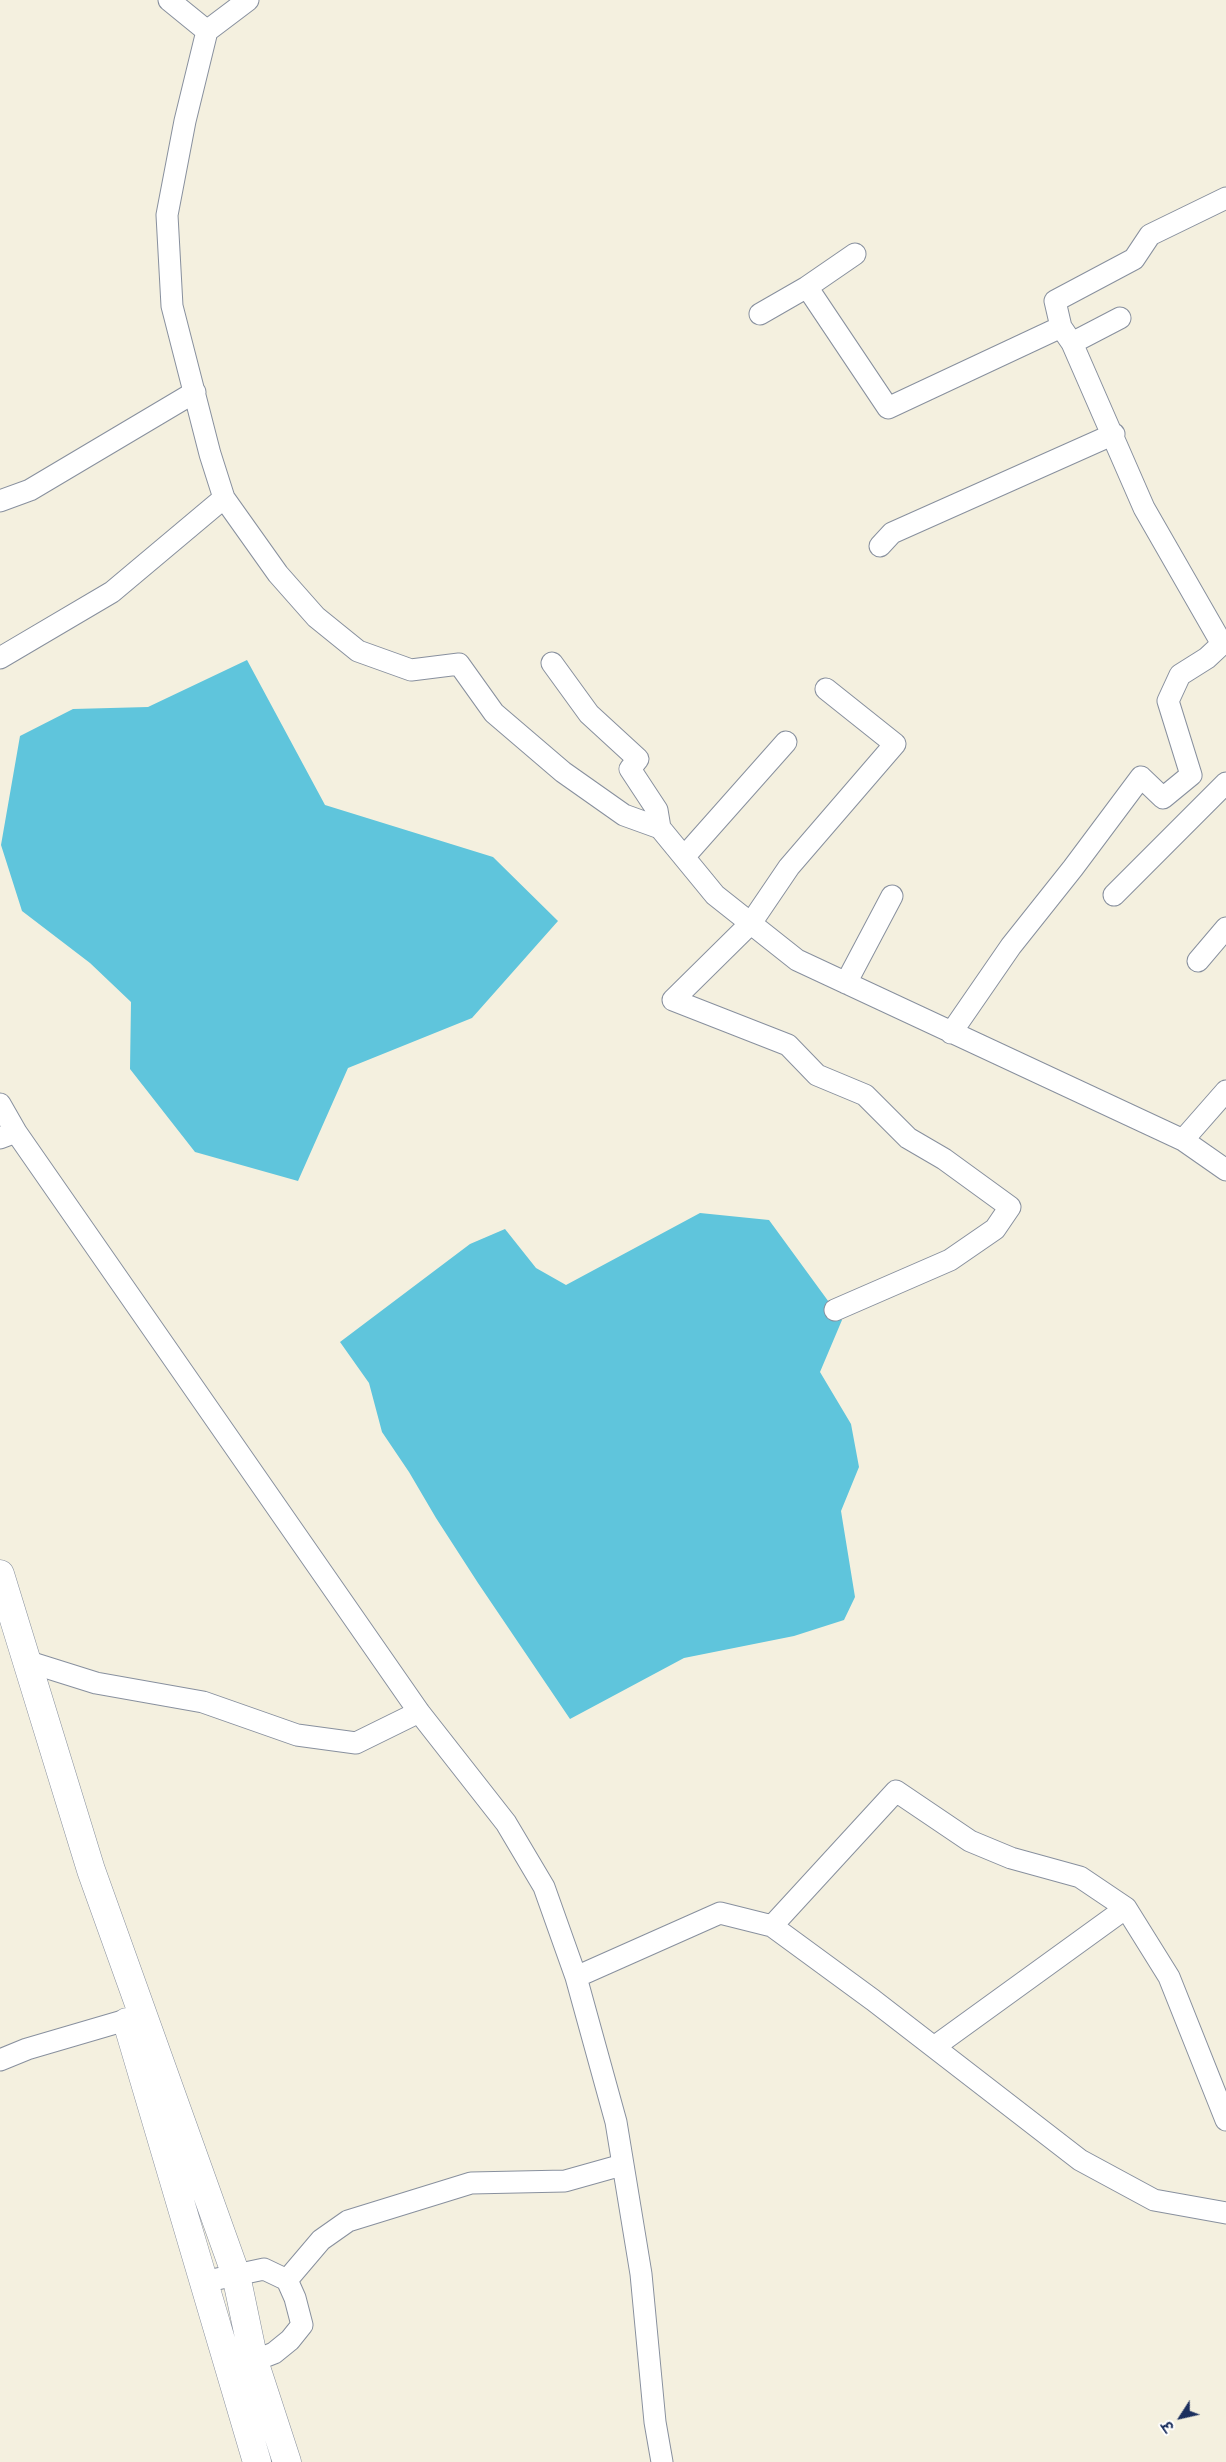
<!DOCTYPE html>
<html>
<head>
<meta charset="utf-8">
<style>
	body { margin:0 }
	#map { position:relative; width:1226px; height:2462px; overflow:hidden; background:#f4f0df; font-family:Sriracha,"Playpen Sans Deva",sans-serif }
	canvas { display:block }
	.north { position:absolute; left:1156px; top:2392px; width:50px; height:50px; -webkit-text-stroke:4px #fff; paint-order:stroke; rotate:235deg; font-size:14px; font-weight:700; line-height:20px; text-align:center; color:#1b2f5e }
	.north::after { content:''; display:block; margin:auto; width:18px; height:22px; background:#1b2f5e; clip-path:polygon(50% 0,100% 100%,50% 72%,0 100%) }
</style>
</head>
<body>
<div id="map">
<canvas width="1226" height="2462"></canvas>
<div class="north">उ</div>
</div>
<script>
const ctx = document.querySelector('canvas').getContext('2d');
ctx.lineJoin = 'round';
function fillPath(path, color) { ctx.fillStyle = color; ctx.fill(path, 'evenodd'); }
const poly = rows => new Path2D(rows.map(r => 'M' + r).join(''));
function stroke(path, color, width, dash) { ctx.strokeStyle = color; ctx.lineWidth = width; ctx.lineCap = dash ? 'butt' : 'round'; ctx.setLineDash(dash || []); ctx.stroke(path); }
const water = poly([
	[247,660,325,805,493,857,558,921,472,1018,348,1068,298,1181,195,1152,130,1069,131,1002,90,963,22,911,1,845,20,736,73,709,148,707],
	[700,1213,769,1220,842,1320,820,1372,851,1424,859,1467,841,1511,855,1597,844,1620,794,1636,684,1658,570,1719,478,1583,436,1518,409,1472,382,1432,369,1383,340,1342,470,1244,505,1229,536,1268,566,1285]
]);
const street = poly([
	[169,0,207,31],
	[855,254,807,287,888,408,1061,327],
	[760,314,807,287],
	[1072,343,1120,318],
	[224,498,278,574,316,617,358,651,411,670,459,664,494,713,563,772,624,815,660,828,715,895,797,960,1183,1140],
	[0,501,30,490,195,392],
	[880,546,892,533,1114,434],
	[0,658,112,592,224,498,210,454,172,306,167,215,185,121,207,31,248,0],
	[552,663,589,714,638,759,630,769,657,810,660,828],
	[826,689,895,744,789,867,751,923,673,1000,788,1045,817,1075,865,1095,908,1138,944,1159,1010,1207,995,1229,950,1260,835,1310],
	[684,857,786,742],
	[1114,895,1226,783],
	[1198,961,1226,928],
	[846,983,892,896],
	[951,1033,1011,946,1073,868,1141,777,1163,798,1191,775,1168,701,1180,675,1207,658,1222,644,1144,508,1072,343,1061,327,1055,301,1134,259,1150,235,1226,198],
	[1226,1091,1183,1140,1226,1170],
	[0,1104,16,1132],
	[0,1138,16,1132,419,1712,506,1823,544,1887,576,1977,616,2122,641,2274,655,2422,662,2462],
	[26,1661,96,1683,203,1702,297,1735,356,1743,419,1712],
	[772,1926,896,1791,970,1841,1011,1858,1080,1877,1126,1908,1169,1977,1226,2120],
	[576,1977,720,1913,772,1926,873,2000,1080,2160,1154,2200,1226,2213],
	[934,2047,1126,1908],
	[0,2060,27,2049,126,2020],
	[287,2280,321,2240,348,2221,471,2183,565,2181,622,2165],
	[203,2282,264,2269,287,2280,295,2298,302,2325,290,2340,274,2353,241,2366]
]);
const highway = poly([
	[0,1574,91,1870,236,2275,254,2361,287,2462],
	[127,2022,257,2462]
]);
fillPath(water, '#5fc5dc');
stroke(street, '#88909e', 23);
stroke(highway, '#88909e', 29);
stroke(street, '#fff', 21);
stroke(highway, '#fff', 28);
</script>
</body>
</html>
